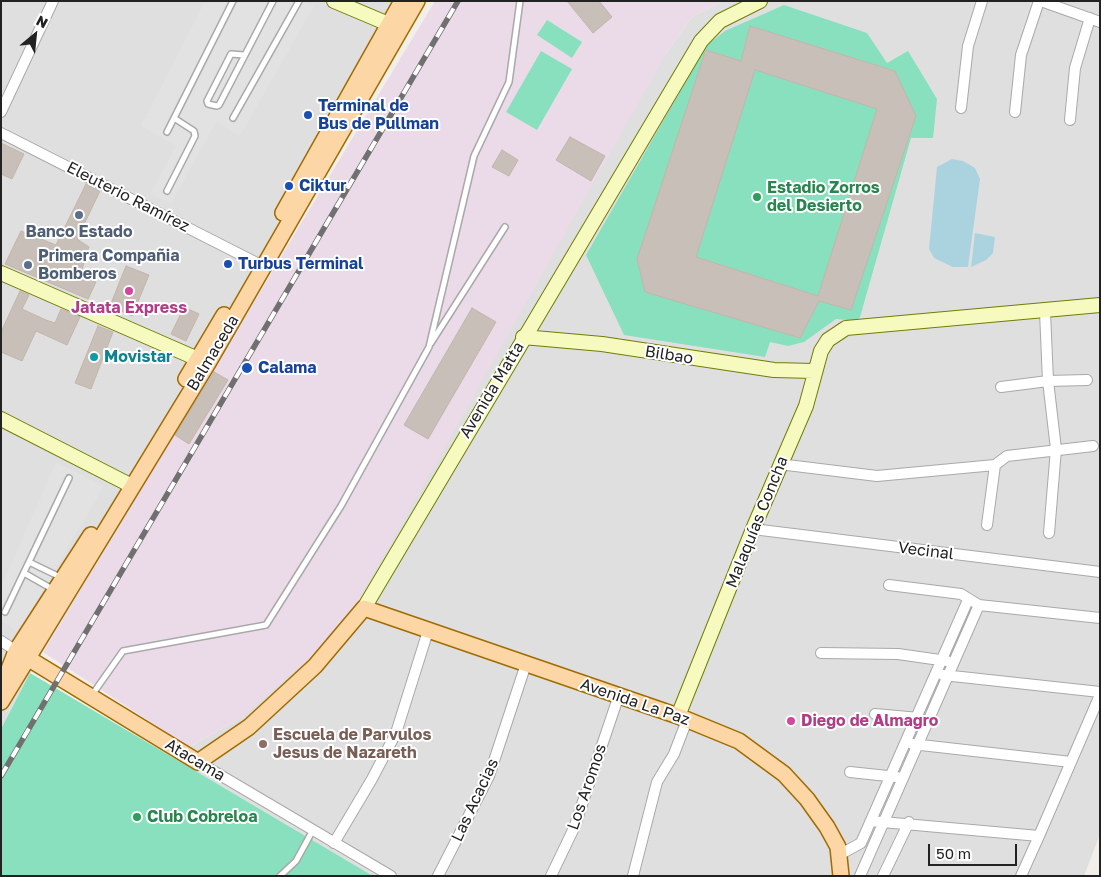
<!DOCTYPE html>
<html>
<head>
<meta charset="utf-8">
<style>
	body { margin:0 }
	#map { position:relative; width:1101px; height:877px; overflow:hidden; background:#f2efe9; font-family:"Golos Text",sans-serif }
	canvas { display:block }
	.frame { position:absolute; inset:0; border:2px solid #222; pointer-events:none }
	.north { position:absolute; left:10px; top:10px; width:50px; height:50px; -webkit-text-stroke:4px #fff; paint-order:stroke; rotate:28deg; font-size:14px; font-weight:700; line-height:20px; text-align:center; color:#222 }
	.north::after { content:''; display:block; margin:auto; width:18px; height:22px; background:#222; clip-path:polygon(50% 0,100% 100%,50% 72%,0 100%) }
	.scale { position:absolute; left:928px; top:844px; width:89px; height:22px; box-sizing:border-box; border:2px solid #222; border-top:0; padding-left:6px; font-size:15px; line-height:18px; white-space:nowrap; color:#222; -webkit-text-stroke:4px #fff; paint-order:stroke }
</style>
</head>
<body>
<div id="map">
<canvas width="1101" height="877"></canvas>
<div class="frame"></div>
<div class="north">N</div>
<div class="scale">50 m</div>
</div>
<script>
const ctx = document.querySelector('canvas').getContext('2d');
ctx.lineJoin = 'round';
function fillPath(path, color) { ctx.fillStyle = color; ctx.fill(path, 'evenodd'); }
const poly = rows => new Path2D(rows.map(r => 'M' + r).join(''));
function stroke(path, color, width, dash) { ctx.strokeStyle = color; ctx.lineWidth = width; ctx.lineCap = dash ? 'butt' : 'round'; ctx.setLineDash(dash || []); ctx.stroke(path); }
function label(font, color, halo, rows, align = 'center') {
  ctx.font = font + ' "Golos Text",sans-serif'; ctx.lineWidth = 4; ctx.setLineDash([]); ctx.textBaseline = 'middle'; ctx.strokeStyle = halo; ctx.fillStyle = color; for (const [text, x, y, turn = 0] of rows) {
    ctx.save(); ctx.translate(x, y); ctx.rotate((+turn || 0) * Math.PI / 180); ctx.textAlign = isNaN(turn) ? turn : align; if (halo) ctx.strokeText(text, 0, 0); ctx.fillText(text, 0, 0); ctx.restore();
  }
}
const residential = poly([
	[1,1,427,1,30,673,1,729],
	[723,1,1100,1,1100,834,1084,876,373,876,172,757,242,717,667,52,692,17]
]);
const industrial = poly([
	[435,1,723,1,692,17,667,52,356,605,313,655,242,717,189,747,43,652]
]);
const pitch = poly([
	[784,5,867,33,887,63,908,51,937,99,933,138,911,138,860,317,857,321,836,319,804,342,788,346,770,342,765,357,624,335,586,255,707,45,725,31],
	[547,20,582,42,572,58,537,35],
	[541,51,572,69,537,130,506,112],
	[30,673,373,876,1,876,1,729]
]);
const parking = poly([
	[205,1,303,1,314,6,240,136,216,122,171,204,150,194,176,146,141,126],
	[56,462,104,486,18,633,1,621,1,587]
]);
const water = poly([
	[952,159,963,161,975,168,980,179,968,267,953,267,934,258,929,249,937,167],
	[975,233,995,237,993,253,986,260,971,267]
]);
const building = poly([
	[567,1,599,1,612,17,593,33,567,1],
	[750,26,895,71,916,116,851,310,819,301,800,338,645,292,637,259,705,52,706,50,741,61,750,26],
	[755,70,877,109,818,296,696,257,755,70],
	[570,137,605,156,591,181,556,160,570,137],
	[1,143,24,154,12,179,1,174,1,143],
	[502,150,518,160,509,176,492,167,502,150],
	[86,184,100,191,77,239,89,247,80,276,96,282,88,299,5,264,21,231,56,245,86,184],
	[126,266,149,275,132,316,110,306,126,266],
	[20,291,29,295,22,309,46,320,55,323,61,309,80,317,67,345,36,331,22,361,1,352,1,332,20,291],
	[184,307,199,314,186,341,171,334,184,307],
	[472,308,496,322,428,439,404,425,472,308],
	[98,326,113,332,91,389,75,383,98,326],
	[214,372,228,380,189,444,175,435,214,372]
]);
const lane = poly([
	[244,55,231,54,207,101,208,104,217,106,219,105,273,1],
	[233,118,299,1],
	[167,132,233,1],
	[167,191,195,136,194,131,174,118],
	[431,343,505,227],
	[29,562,60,577],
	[24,573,54,590],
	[5,612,69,478],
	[92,695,123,651,266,625,341,506,429,347,474,156,509,82,520,1],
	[280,876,296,861,313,830]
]);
const street = poly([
	[1041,1,1100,22],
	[961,108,968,46,982,1],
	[1,112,53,1],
	[1015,112,1021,55,1039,1],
	[1070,120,1075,68,1090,18],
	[1,133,255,262],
	[1045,312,1048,381,1056,449,1049,533],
	[1001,387,1048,381,1087,380],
	[779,464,877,476,995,465,1007,456,1093,446],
	[987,525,995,465],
	[753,529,1100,572],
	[889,585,961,594,979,605,1100,618],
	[1,641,16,651],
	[821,653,898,654,947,661],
	[943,675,1100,692],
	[875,714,919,718],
	[912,744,1071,762],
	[198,762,391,876],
	[850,772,897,777],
	[871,821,1039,836,1100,695],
	[334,843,372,779,396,733,428,631],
	[839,855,861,843,968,600],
	[438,876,489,776,526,664],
	[551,876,574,828,619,695],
	[633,876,657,782,674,754,687,720],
	[860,876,979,605],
	[883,876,909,822],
	[1021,876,1039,836]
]);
const secondary = poly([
	[334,1,398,28],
	[1,273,207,363],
	[523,337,602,344,774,370,814,371],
	[1,419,132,486],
	[364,608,701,41,720,21,760,1],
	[678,716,753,529,806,406,821,351,828,340,846,328,1100,305]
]);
const primary = poly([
	[283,213,402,1],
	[186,379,224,315],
	[16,651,198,762,249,727,315,666,364,608,678,716,739,741,784,774,807,799,827,827,838,847,841,876],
	[3,685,16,651,91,535],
	[1,702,208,363,417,1]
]);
const rail = poly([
	[1,776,458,1]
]);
const markers = [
	[308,115,5,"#1a4fb4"],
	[289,186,5,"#1a4fb4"],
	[757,197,5,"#2e9e5b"],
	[79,215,5,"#5c6f8a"],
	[228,264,5,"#1a4fb4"],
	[28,265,5,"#5c6f8a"],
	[129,291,5,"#d1479c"],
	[94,357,5,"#0f9aa8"],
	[247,368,6,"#1a4fb4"],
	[791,721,5,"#d1479c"],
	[263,744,5,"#8d6e63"],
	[137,817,5,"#2e9e5b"]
];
const transitNames = [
	["Terminal de",318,106],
	["Bus de Pullman",318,124],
	["Ciktur",299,186],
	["Turbus Terminal",238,264],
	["Calama",258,368]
];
const leisureNames = [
	["Estadio Zorros",767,188],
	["del Desierto",767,206],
	["Club Cobreloa",147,817]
];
const streetNames = [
	["Eleuterio Ramírez",128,197,27],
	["Balmaceda",213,353,-59],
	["Bilbao",669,355,9],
	["Avenida Matta",492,390,-59],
	["Malaquías Concha",757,522,-68],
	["Vecinal",926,551,7],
	["Avenida La Paz",635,702,19],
	["Atacama",195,760,31],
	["Los Aromos",587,787,-71],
	["Las Acacias",475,800,-65]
];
const serviceNames = [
	["Banco Estado",79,232],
	["Primera Compañia",38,256,"left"],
	["Bomberos",38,274,"left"]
];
const hotelNames = [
	["Jatata Express",129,308],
	["Diego de Almagro",801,721,"left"]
];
const cultureNames = [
	["Movistar",104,357]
];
const educationNames = [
	["Escuela de Parvulos",273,735],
	["Jesus de Nazareth",273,753]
];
fillPath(residential, '#e0dfdf');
fillPath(industrial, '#ebdbe8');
fillPath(pitch, '#88e0be');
fillPath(parking, '#e2e2e2');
fillPath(water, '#aad3df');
fillPath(building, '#c7bfb8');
stroke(building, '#c4b6ab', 1);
stroke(lane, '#a9a9a9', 8);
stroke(street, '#a9a9a9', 12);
stroke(secondary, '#707d05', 16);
stroke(primary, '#a06b00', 18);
stroke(lane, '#fff', 5);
stroke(street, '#fff', 10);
stroke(secondary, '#f7fabf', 14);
stroke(primary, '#fcd6a4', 15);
stroke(rail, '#707070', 5.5);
stroke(rail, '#fff', 4, [11]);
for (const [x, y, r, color] of markers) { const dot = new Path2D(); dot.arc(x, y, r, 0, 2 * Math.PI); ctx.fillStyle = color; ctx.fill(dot); stroke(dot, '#fff', 2); }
label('bold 16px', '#164399', '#fff', transitNames, 'left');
label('bold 16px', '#27864d', '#fff', leisureNames, 'left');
label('16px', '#222', '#fff', streetNames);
label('bold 16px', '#4e5e75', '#fff', serviceNames);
label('bold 16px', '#b23c85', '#fff', hotelNames);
label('bold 16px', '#0d838f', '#fff', cultureNames, 'left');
label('bold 16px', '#785e54', '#fff', educationNames, 'left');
</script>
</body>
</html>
